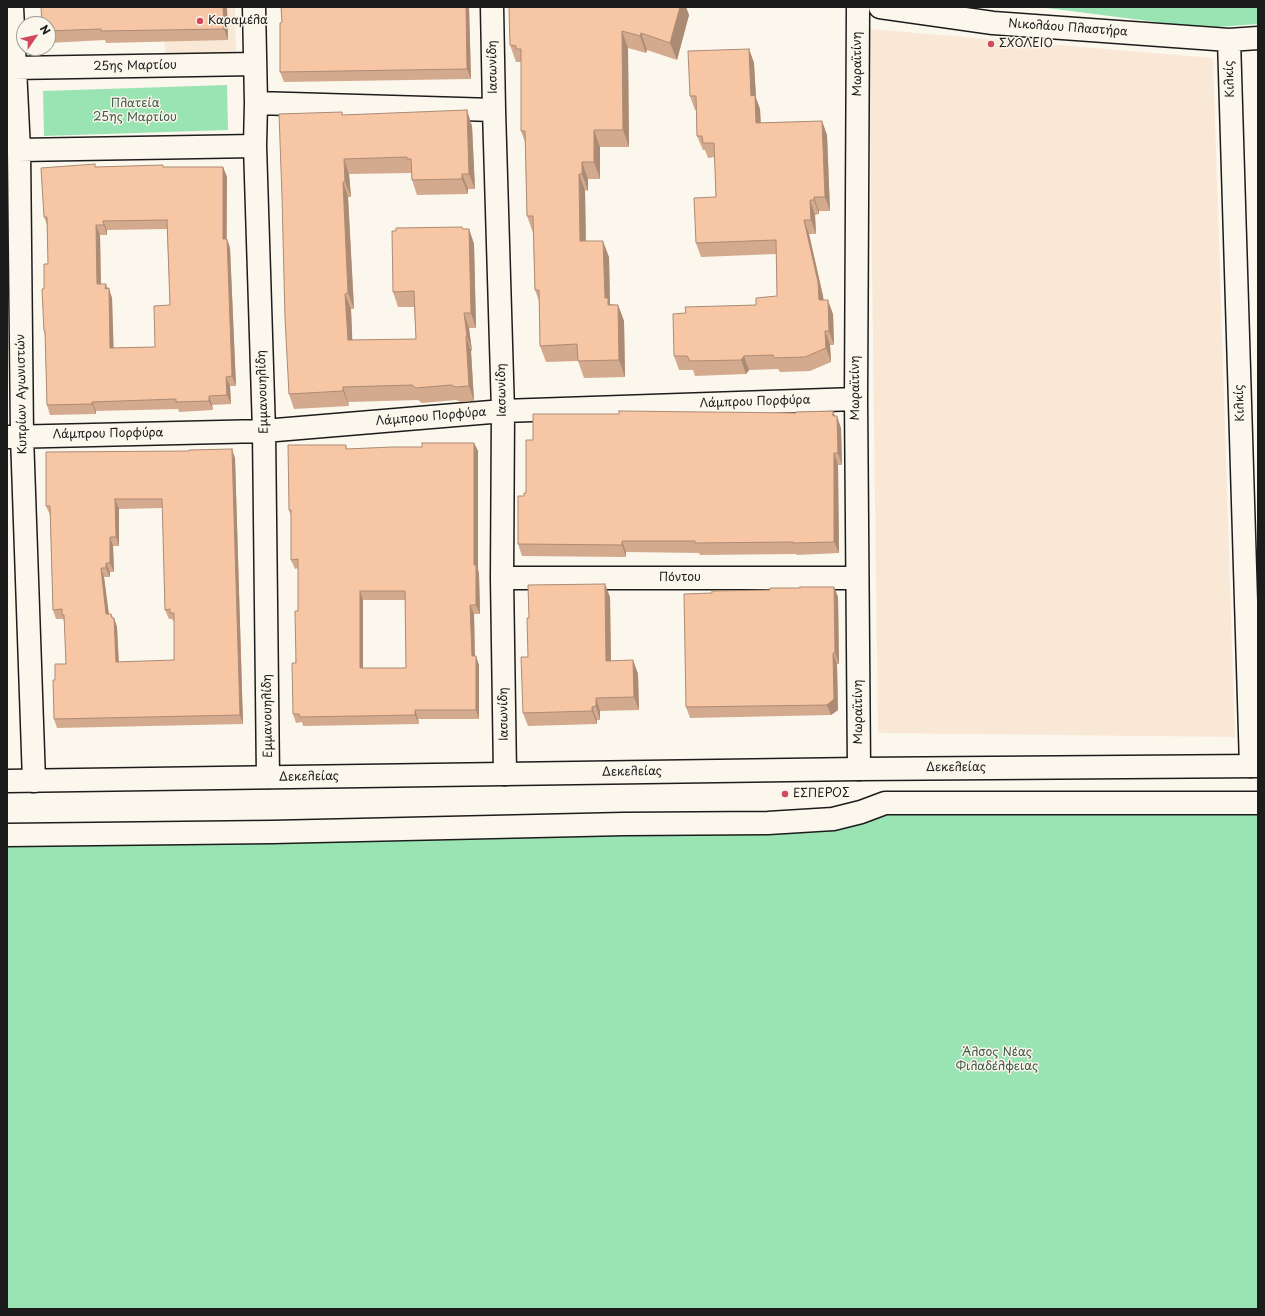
<!DOCTYPE html>
<html>
<head>
<meta charset="utf-8">
<style>
	body { margin:0 }
	#map { position:relative; width:1265px; height:1316px; overflow:hidden; background:#fbf7ec; font-family:"Playpen Sans",sans-serif }
	canvas { display:block }
	.frame { position:absolute; inset:0; border:8px solid #1c1c1c; pointer-events:none }
	.north { position:absolute; left:16px; top:16px; width:40px; height:40px; box-sizing:border-box; background:#fbf7ec; border:1px solid #a29f99; border-radius:50%; rotate:56deg; font-size:11px; font-weight:700; line-height:16px; text-align:center; color:#1c1c1c }
	.north::after { content:''; display:block; margin:auto; width:14px; height:18px; background:#d1495b; clip-path:polygon(50% 0,100% 100%,50% 72%,0 100%) }
</style>
</head>
<body>
<div id="map">
<canvas width="1265" height="1316"></canvas>
<div class="frame"></div>
<div class="north">N</div>
</div>
<script>
const ctx = document.querySelector('canvas').getContext('2d');
ctx.lineJoin = 'round';
function fillPath(path, color) { ctx.fillStyle = color; ctx.fill(path, 'evenodd'); }
const poly = rows => new Path2D(rows.map(r => 'M' + r).join(''));
function stroke(path, color, width, dash) { ctx.strokeStyle = color; ctx.lineWidth = width; ctx.lineCap = dash ? 'butt' : 'round'; ctx.setLineDash(dash || []); ctx.stroke(path); }
function label(font, color, halo, rows, align = 'center') {
  ctx.font = font + ' "Playpen Sans",sans-serif'; ctx.lineWidth = 3; ctx.setLineDash([]); ctx.textBaseline = 'middle'; ctx.strokeStyle = halo; ctx.fillStyle = color; for (const [text, x, y, turn = 0] of rows) {
    ctx.save(); ctx.translate(x, y); ctx.rotate((+turn || 0) * Math.PI / 180); ctx.textAlign = isNaN(turn) ? turn : align; if (halo) ctx.strokeText(text, 0, 0); ctx.fillText(text, 0, 0); ctx.restore();
  }
}
const built = poly([
	[164,7,235,7,236,53,165,53],
	[869,29,1213,58,1235,737,878,733]
]);
const green = poly([
	[1039,7,1258,7,1258,24,1204,28],
	[227,85,228,130,44,136,43,91],
	[1258,810,1258,1309,7,1309,7,845,818,832,857,825,886,811]
]);
const minor = poly([
	[12,7,19,150,22,436,34,781],
	[254,7,256,103,255,146,264,431,268,777],
	[492,7,494,110,503,411,502,578,505,774],
	[858,7,856,399,859,769],
	[880,7,993,23,1229,40,1258,38],
	[1229,40,1251,766],
	[14,68,255,64],
	[256,103,494,110],
	[19,150,255,146],
	[7,437,264,431,503,411,856,399],
	[502,578,857,578],
	[7,835,272,832,624,824,768,823,833,819,861,812,885,803,1258,803]
]);
const major = poly([
	[7,781,859,769,1258,766]
]);
const wall = poly([
	[281,7,469,7,471,79,284,82,280,72,282,22],
	[509,7,686,7,689,15,677,60,647,50,646,53,628,48,629,147,600,147,600,179,588,179,588,191,585,190,586,241,609,257,610,304,618,305,624,321,625,377,584,378,578,361,546,362,540,346,539,301,535,290,533,233,527,216,525,142,521,131,521,62,516,62,510,45],
	[227,8,228,40,106,43,105,40,48,43,48,24],
	[749,49,754,63,756,98,760,109,761,123,822,121,827,135,830,211,819,211,819,214,815,215,816,234,809,234,823,296,824,300,833,314,834,345,830,345,831,362,810,371,780,372,778,369,749,370,746,374,695,376,693,370,679,370,674,356,686,313,756,305,777,296,776,254,701,257,696,243,716,197,715,157,708,158,705,150,703,150,697,136,696,110,695,110,690,96],
	[342,112,343,115,472,126,475,189,468,189,468,194,417,195,412,180,411,173,349,174,351,197,348,197,354,309,351,309,352,340,416,339,414,307,398,307,393,292,463,229,469,229,474,244,476,328,469,328,472,351,471,351,474,401,461,402,456,400,422,403,418,400,348,402,349,406,294,409,289,394],
	[163,165,163,167,223,167,227,177,227,239,230,248,236,386,230,386,231,404,212,405,213,410,179,412,178,409,96,411,96,414,50,415,47,405,45,336,44,331,44,289,48,264,47,225,44,217,96,167],
	[167,229,170,305,155,347,113,348,112,298,107,288,101,284,100,235,107,235,107,230],
	[796,413,835,416,841,428,842,465,838,465,839,553,797,555,796,554,700,555,699,553,626,552,626,557,522,556,518,544,524,496,526,493,533,440],
	[474,443,478,451,478,569,479,574,480,614,474,614,475,656,479,665,479,719,418,719,419,724,303,726,302,722,296,723,293,714,298,611,298,568,295,569,291,560,291,516,289,510,346,445,347,449,422,447],
	[363,600,405,600,406,668,363,668],
	[235,458,243,724,57,728,54,719,55,680,66,664,65,622,63,619,56,619,53,610,50,515,46,506],
	[163,508,165,610,169,619,172,619,174,622,174,660,119,662,117,627,114,618,113,618,111,614,109,614,104,577,110,577,110,572,114,572,113,546,119,546,119,509],
	[834,587,838,597,839,664,837,664,838,710,831,715,690,718,686,707,712,593,800,588],
	[610,597,611,661,633,660,638,674,639,710,600,711,600,720,597,720,597,724,528,726,523,713]
]);
const shadedWall = poly([
	[223,7,227,7,227,8,228,40,224,29],
	[466,7,469,7,471,79,467,69],
	[680,7,686,7,689,15,677,60,670,43],
	[622,31,628,48,629,147,623,130],
	[641,33,647,50,646,53,640,36],
	[749,49,754,63,756,98,760,109,761,137,756,123,751,96],
	[467,110,472,126,475,189,469,174],
	[822,121,827,135,830,211,825,197],
	[594,130,600,147,600,179,594,162],
	[344,159,349,174,351,197,345,182],
	[582,162,588,179,588,191,582,174],
	[223,167,227,177,226,249,223,239],
	[462,174,468,189,468,194,462,179],
	[579,174,585,190,586,258,580,241],
	[343,182,348,197,354,309,348,293],
	[814,197,819,211,819,214,814,200],
	[810,200,815,215,816,234,811,220],
	[804,220,809,234,823,296,824,314,819,300],
	[103,221,107,230,107,235,104,225],
	[96,225,100,235,101,293,97,284],
	[469,229,474,244,476,328,471,313],
	[227,239,230,248,236,386,232,376],
	[603,241,609,257,610,304,614,314,605,298],
	[106,284,109,292,109,288,112,298,114,358,110,348],
	[345,294,351,309,353,355,348,340],
	[828,300,833,314,834,345,829,331],
	[618,305,624,321,625,377,619,360],
	[464,313,469,328,472,351,467,336],
	[825,331,830,345,831,362,826,348],
	[466,336,471,351,474,401,469,386],
	[744,356,749,370,746,374,741,360],
	[226,377,230,386,231,404,227,395],
	[343,387,348,402,349,406,343,391],
	[209,396,212,405,213,410,209,401],
	[92,402,96,411,96,414,92,404],
	[833,411,837,421,837,416,841,428,842,465,838,453,833,416],
	[474,443,478,451,478,569,479,574,480,614,476,605,474,565],
	[232,449,235,458,243,724,240,715],
	[834,453,838,465,839,553,834,542],
	[115,499,119,509,119,546,116,537],
	[110,537,113,546,114,572,110,563],
	[622,541,626,552,626,557,622,545],
	[106,563,110,572,110,577,106,568],
	[101,568,104,577,110,624,106,614],
	[605,584,610,597,611,674,606,661],
	[834,587,838,597,839,664,835,653],
	[360,591,363,600,363,677,360,668],
	[470,605,474,614,475,665,472,656],
	[111,614,114,622,114,618,117,627,119,671,116,662],
	[833,653,837,664,838,710,831,715,827,705],
	[476,656,479,665,479,719,476,710],
	[633,660,638,674,639,710,634,697],
	[596,698,600,711,600,720,596,706],
	[592,707,597,720,597,724,592,711],
	[415,710,418,719,419,724,415,715]
]);
const building = poly([
	[41,7,223,7,224,29,101,31,101,29,48,31,48,24,42,24,41,7],
	[281,7,466,7,467,69,280,72,280,23,282,22,281,7],
	[509,7,680,7,670,43,641,33,640,36,622,31,623,130,594,130,594,162,582,162,582,174,579,174,580,241,603,241,605,298,608,298,608,305,618,305,619,360,578,361,577,344,540,346,539,290,535,290,533,216,527,216,525,131,521,131,521,49,516,49,516,46,510,45,509,7],
	[749,49,751,96,755,95,756,123,822,121,825,197,814,197,814,200,810,200,811,220,804,220,818,282,819,300,828,300,829,331,825,331,826,348,805,357,774,358,773,355,744,356,741,360,690,361,687,356,674,356,673,314,686,313,685,307,756,305,756,298,777,296,776,240,696,243,694,198,716,197,714,143,703,143,702,136,697,136,696,96,690,96,688,51,749,49],
	[467,110,469,174,462,174,462,179,412,180,411,159,407,159,407,157,344,159,345,182,343,182,348,293,345,294,348,340,416,339,414,291,393,292,392,231,396,231,396,228,462,227,463,229,469,229,471,313,464,313,467,336,466,336,469,386,456,387,451,385,416,388,412,385,343,387,343,391,289,394,285,318,282,197,279,114,342,112,342,115,467,110],
	[95,164,95,167,163,165,163,167,223,167,223,239,227,239,232,376,226,377,227,395,209,396,209,401,176,402,176,399,92,402,92,404,47,405,45,331,44,331,42,289,44,289,44,264,48,264,47,217,44,217,41,168,95,164],
	[167,220,170,305,154,306,155,347,110,348,109,288,105,289,106,284,97,284,96,225,104,225,103,221,167,220],
	[619,411,796,413,796,412,833,411,833,416,837,416,838,453,834,453,834,542,793,543,793,542,695,543,695,541,622,541,622,545,518,544,518,496,524,496,524,493,526,493,526,440,533,440,533,414,619,414,619,411],
	[422,443,474,443,474,565,476,565,476,605,470,605,472,656,476,656,476,710,415,710,415,715,300,717,299,714,293,714,292,663,296,663,295,611,298,611,298,559,291,560,291,510,289,510,288,445,346,445,346,449,392,447,422,447,422,443],
	[360,591,405,591,406,668,360,668,360,591],
	[232,449,240,715,54,719,53,680,55,680,55,664,66,664,64,615,62,615,62,609,53,610,50,506,46,506,46,452,189,451,189,450,232,449],
	[115,499,162,499,165,610,170,609,170,613,174,613,174,660,116,662,114,618,112,618,111,614,106,614,101,568,106,568,106,563,110,563,110,537,116,537,115,499],
	[605,584,606,661,633,660,634,697,596,698,596,706,592,707,592,711,523,713,521,657,528,657,527,618,529,618,528,585,605,584],
	[800,587,834,587,835,653,833,653,834,699,827,705,686,707,684,594,712,593,712,591,770,590,770,588,800,588,800,587]
]);
const markers = [
	[200,21,4,"#d1495b"],
	[991,44,4,"#d1495b"],
	[785,794,4,"#d1495b"]
];
const poiNames = [
	["Καραμέλα",208,21],
	["ΣΧΟΛΕΙΟ",999,44],
	["ΕΣΠΕΡΟΣ",793,794]
];
const streetNames = [
	["Νικολάου Πλαστήρα",1068,28,4],
	["Μωραϊτίνη",858,64,-90],
	["25ης Μαρτίου",135,66,-1],
	["Ιασωνίδη",493,67,-91],
	["Κιλκίς",1230,79,-92],
	["Μωραϊτίνη",856,388,-90],
	["Ιασωνίδη",502,390,-91],
	["Εμμανουηλίδη",263,392,-92],
	["Κυπρίων Αγωνιστών",22,394,-91],
	["Λάμπρου Πορφύρα",755,402,-2],
	["Κιλκίς",1240,403,-92],
	["Λάμπρου Πορφύρα",431,417,-5],
	["Λάμπρου Πορφύρα",108,434,-1],
	["Πόντου",680,578],
	["Μωραϊτίνη",859,712,-90],
	["Ιασωνίδη",504,714,-91],
	["Εμμανουηλίδη",268,716,-91],
	["Δεκελείας",956,768],
	["Δεκελείας",632,772,-1],
	["Δεκελείας",309,777,-1]
];
const parkNames = [
	["Πλατεία",135,104],
	["25ης Μαρτίου",135,118],
	["Άλσος Νέας",997,1053],
	["Φιλαδέλφειας",997,1067]
];
fillPath(built, '#fae8d7');
fillPath(green, '#9ae4b3');
stroke(minor, '#1c1c1c', 25);
stroke(major, '#1c1c1c', 25);
stroke(minor, '#fbf7ec', 22);
stroke(major, '#fbf7ec', 22);
fillPath(wall, '#d4aa8e');
fillPath(shadedWall, '#ac8b74');
fillPath(building, '#f6c6a5');
stroke(building, '#ac8b74', 1);
for (const [x, y, r, color] of markers) { const dot = new Path2D(); dot.arc(x, y, r, 0, 2 * Math.PI); ctx.fillStyle = color; ctx.fill(dot); stroke(dot, '#fbf7ec', 1.5); }
label('12px', '#1c1c1c', '#fbf7ec', poiNames, 'left');
label('12px', '#1c1c1c', '#fbf7ec', streetNames);
label('12px', '#425849', '#fbf7ec', parkNames);
</script>
</body>
</html>
